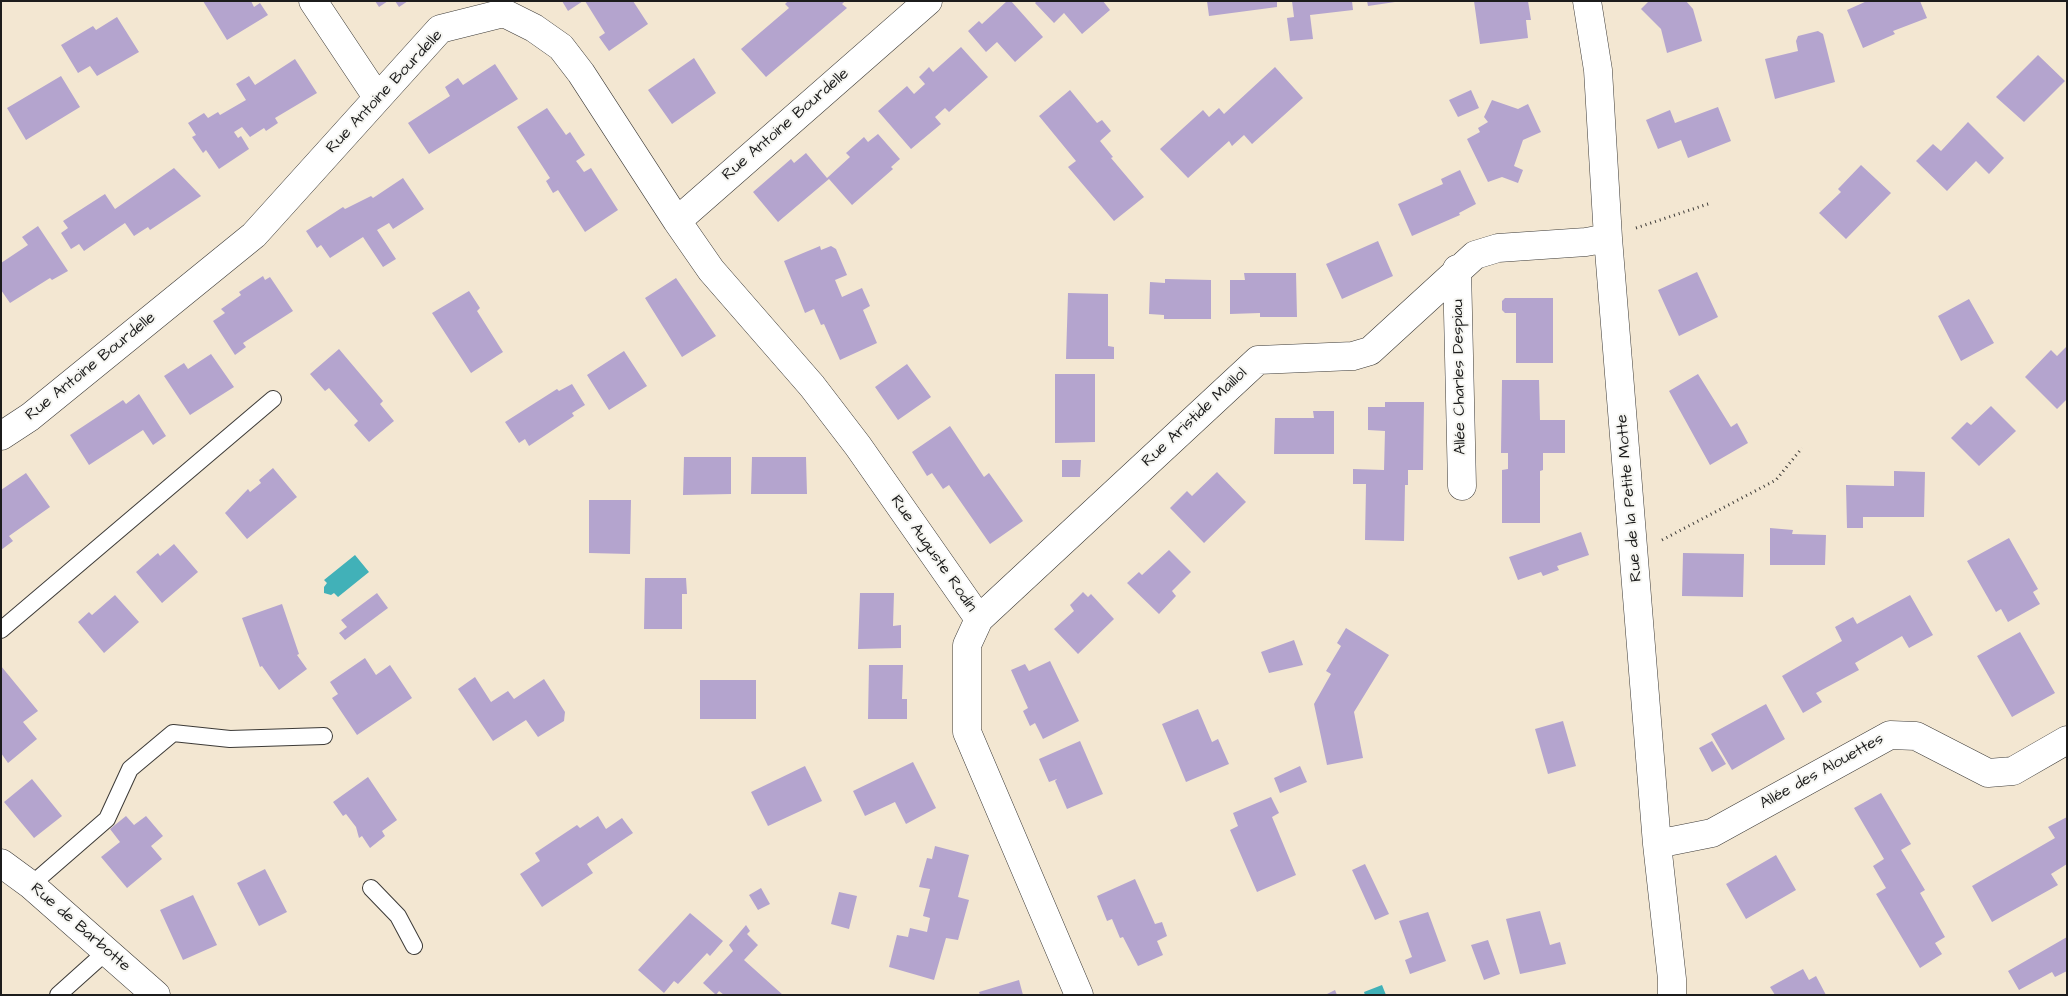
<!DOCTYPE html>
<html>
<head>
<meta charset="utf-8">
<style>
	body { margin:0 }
	#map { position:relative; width:2068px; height:996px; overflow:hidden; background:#f3e7d2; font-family:"Architects Daughter",sans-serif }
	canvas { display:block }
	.frame { position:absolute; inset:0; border:2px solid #1c1c1c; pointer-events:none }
</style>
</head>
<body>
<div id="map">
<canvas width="2068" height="996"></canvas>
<div class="frame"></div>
</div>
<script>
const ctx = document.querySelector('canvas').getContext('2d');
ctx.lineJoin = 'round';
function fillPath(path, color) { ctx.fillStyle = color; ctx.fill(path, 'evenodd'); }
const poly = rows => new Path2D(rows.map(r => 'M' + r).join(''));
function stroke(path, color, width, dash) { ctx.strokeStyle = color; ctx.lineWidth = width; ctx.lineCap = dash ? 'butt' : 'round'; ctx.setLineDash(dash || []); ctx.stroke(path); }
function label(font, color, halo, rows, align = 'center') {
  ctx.font = font + ' "Architects Daughter",sans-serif'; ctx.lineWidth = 4; ctx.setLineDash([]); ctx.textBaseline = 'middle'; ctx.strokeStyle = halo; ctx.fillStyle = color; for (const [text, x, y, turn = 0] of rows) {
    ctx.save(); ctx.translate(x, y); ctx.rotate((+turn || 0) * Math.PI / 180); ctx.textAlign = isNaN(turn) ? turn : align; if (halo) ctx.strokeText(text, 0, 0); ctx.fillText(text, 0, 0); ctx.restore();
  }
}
const water = poly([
	[355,555,369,572,338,597,334,593,331,595,324,593,324,587,327,583,324,580],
	[1382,985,1386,995,1365,995,1364,992]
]);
const building = poly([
	[203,1,251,1,254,7,260,3,268,15,227,40],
	[375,1,388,1,379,7],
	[395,1,408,1,399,7],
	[562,1,583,1,568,11],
	[585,1,633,1,648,24,609,51,599,37,605,33],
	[788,1,845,1,842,4,847,8,766,77,741,49,789,8,785,4],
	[1007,1,1011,1,1043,37,1015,62,997,42,986,52,968,31,979,21,982,24],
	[1037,1,1103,1,1110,10,1082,34,1064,13,1054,23,1035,3],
	[1207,1,1277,1,1277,7,1209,16],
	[1292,1,1352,1,1353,10,1310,15,1313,39,1290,41,1287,18,1294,17],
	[1367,1,1395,1,1395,2,1368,6],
	[1474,1,1528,1,1531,20,1526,20,1528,38,1480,44],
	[1649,1,1686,1,1693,9,1702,41,1667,53,1661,29,1641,9],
	[1867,1,1920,1,1927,18,1893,31,1895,34,1863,48,1847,10],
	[117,17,139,52,97,76,90,66,78,73,61,45,93,26,96,30],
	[1818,31,1823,34,1835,82,1775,99,1765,59,1798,51,1796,41,1798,36],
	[961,47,988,77,949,112,945,108,935,117,941,124,911,149,878,111,907,86,914,94,925,84,919,77,929,67,933,72],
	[2038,55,2065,81,2024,122,1996,97],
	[694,58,716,93,672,124,648,90],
	[295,59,317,93,275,118,278,123,266,131,264,128,250,137,242,127,234,132,238,138,241,136,249,149,219,169,206,150,203,153,192,137,196,135,188,123,204,113,208,118,218,112,220,115,246,100,236,84,249,76,255,85],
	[495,64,518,99,429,154,408,123,450,96,445,87,458,78,463,85],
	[1275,67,1303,98,1252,144,1244,135,1232,146,1229,141,1188,178,1160,149,1203,110,1209,117,1219,108,1224,114],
	[61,76,80,107,26,140,7,108],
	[1070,90,1097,123,1102,120,1111,131,1100,141,1113,157,1111,158,1144,197,1114,221,1068,167,1076,161,1039,116],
	[1471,90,1479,108,1458,117,1449,100],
	[1492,100,1518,109,1528,104,1541,132,1523,140,1514,166,1523,170,1518,183,1502,177,1488,182,1467,139,1480,132,1478,128,1488,122,1484,117],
	[1718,107,1731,141,1688,158,1681,140,1658,149,1646,120,1670,110,1675,123],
	[547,108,566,135,570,132,585,155,576,161,584,172,591,168,618,210,585,232,558,190,553,193,546,181,550,178,517,127],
	[1968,122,2004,158,1989,174,1976,161,1947,191,1916,161,1933,144,1941,151],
	[878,134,900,159,891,167,893,169,852,205,829,179,778,222,753,192,791,159,794,163,806,153,827,178,850,157,846,153,864,137,868,142],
	[1861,165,1891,193,1846,239,1819,213,1841,192,1838,189],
	[174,168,201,196,150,230,148,227,134,236,125,223,84,251,79,244,71,249,61,233,68,228,63,221,105,194,115,209],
	[1460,170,1476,204,1459,213,1460,215,1412,236,1398,204,1443,184,1441,179],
	[403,178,424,209,393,229,389,223,377,230,396,259,383,267,363,237,330,258,321,245,317,248,306,231,343,207,345,209,371,196,373,198],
	[38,226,68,271,52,280,50,278,10,303,1,290,1,263,28,245,22,237],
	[1378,241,1393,276,1342,299,1326,264],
	[820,246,821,250,831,246,836,249,847,275,835,280,842,297,862,288,870,306,863,310,877,343,840,360,824,324,821,325,814,309,805,313,784,261],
	[1697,272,1718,317,1679,336,1658,290],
	[1244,273,1296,273,1297,317,1260,317,1260,313,1230,314,1230,280,1245,280],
	[263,276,265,280,270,277,293,311,243,343,246,347,235,355,213,321,225,313,221,309,241,295,239,292],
	[676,278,716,336,682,357,645,298],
	[1165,279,1211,280,1211,319,1164,319,1164,315,1149,314,1150,282,1165,283],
	[469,291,480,308,477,311,503,352,471,373,432,313],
	[1068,293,1108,294,1108,346,1114,347,1114,359,1066,359],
	[1505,298,1553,298,1553,363,1516,363,1516,313,1505,313,1502,310,1502,301],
	[1969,299,1994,343,1961,361,1938,316],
	[2067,346,2067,399,2057,409,2025,377,2051,350,2057,356],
	[339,349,383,401,380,404,394,421,369,442,354,425,358,421,329,388,325,391,310,374],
	[624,351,647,386,609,410,587,375],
	[211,354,234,387,190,415,164,376,184,363,188,369],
	[907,364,931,397,898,420,875,387],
	[1055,374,1095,374,1095,442,1055,443],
	[1698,374,1731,427,1737,423,1748,443,1710,465,1669,391],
	[1502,380,1539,380,1540,420,1565,420,1565,453,1543,453,1543,470,1540,471,1540,523,1502,523,1502,470,1508,469,1508,453,1501,453],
	[572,384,585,405,572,413,574,416,529,446,525,439,519,443,505,422,557,389,559,391],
	[139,394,166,436,153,445,143,430,89,465,70,435,123,400,126,404],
	[1385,402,1424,402,1423,470,1408,470,1408,485,1405,485,1404,541,1365,540,1366,484,1353,484,1353,469,1384,470,1385,431,1368,430,1368,407,1385,407],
	[1991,406,2016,431,1979,466,1951,438,1967,422,1971,425],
	[1313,411,1334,411,1334,454,1274,454,1275,418,1314,418],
	[950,426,984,477,989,473,1023,521,990,544,949,485,943,489,932,473,927,476,912,452],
	[684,457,731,457,731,494,683,495],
	[752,457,806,457,807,494,751,494],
	[1062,460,1081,460,1080,477,1062,477],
	[273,468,297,497,247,539,225,513,248,489,250,492,261,483,259,480],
	[1894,471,1925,472,1924,517,1863,517,1863,528,1847,528,1846,485,1894,486],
	[1217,472,1246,502,1204,543,1170,508,1187,491,1192,496],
	[26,473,50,507,9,536,13,541,1,550,1,490],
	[589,500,631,500,630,554,589,553],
	[1770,528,1793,530,1792,534,1826,535,1825,565,1770,565],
	[1581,532,1589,555,1557,566,1559,570,1543,576,1541,572,1518,580,1509,557],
	[2009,538,2038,589,2033,592,2040,604,2008,622,2001,609,1996,612,1967,561],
	[174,544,198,572,162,603,136,572,158,553,160,556],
	[1169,550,1191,572,1172,591,1176,596,1159,614,1127,583,1139,572,1142,575],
	[1683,553,1744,554,1743,597,1682,596],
	[645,578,686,578,687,594,682,594,682,629,644,629],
	[1083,592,1088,597,1091,594,1114,619,1078,654,1054,629,1074,611,1070,605],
	[377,593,388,608,345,640,339,633,347,627,341,620],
	[860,593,894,593,893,626,901,625,901,648,858,649],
	[115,595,139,622,104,653,78,622,89,612,92,615],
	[1910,595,1933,635,1909,648,1902,636,1855,663,1859,670,1816,693,1822,702,1803,713,1782,676,1842,641,1835,627,1853,617,1857,624],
	[282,604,299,654,297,655,307,669,279,690,262,666,260,667,242,618],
	[1346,628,1389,655,1354,712,1363,758,1327,765,1314,704,1331,674,1326,671,1341,646,1337,643],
	[2020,632,2055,693,2012,717,1977,656],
	[1294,640,1303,665,1269,673,1261,652],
	[365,658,376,675,390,665,412,698,357,735,332,698,338,694,330,682],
	[1050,661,1079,721,1043,739,1035,723,1030,726,1023,711,1028,708,1011,670,1025,664,1029,671],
	[869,665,903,665,902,699,907,699,907,719,868,719],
	[1,666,38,711,23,722,37,739,8,763,1,753],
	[475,677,491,702,508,691,514,699,544,679,565,712,564,721,538,737,526,720,493,741,458,689],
	[700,680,756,680,756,719,700,719],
	[1766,704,1785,739,1732,770,1711,734],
	[1198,709,1212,742,1218,739,1229,764,1186,782,1162,724],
	[1563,721,1576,766,1548,774,1535,729],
	[1080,741,1103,794,1067,809,1055,781,1057,779,1049,782,1039,759],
	[1712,741,1726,764,1712,772,1699,748],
	[913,762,936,808,906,824,895,802,865,816,853,791],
	[805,766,822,801,768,826,751,792],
	[1300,766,1307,782,1280,793,1274,778],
	[368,777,397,820,382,831,385,836,370,848,362,836,359,838,356,827,346,814,343,816,333,802],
	[32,779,62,816,34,838,4,802],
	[1881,793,1911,844,1901,850,1925,890,1920,893,1945,937,1935,943,1942,954,1920,968,1876,894,1886,888,1873,866,1884,859,1854,808],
	[1271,797,1279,813,1272,817,1296,875,1257,892,1230,830,1238,826,1233,813],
	[126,816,134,825,146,816,163,836,151,846,162,859,127,888,101,857,120,842,110,829],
	[598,816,606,829,622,818,633,833,587,864,593,873,542,907,520,874,540,861,535,853,577,825,580,828],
	[2067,817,2067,864,2051,874,2058,885,1992,922,1972,886,2055,838,2048,827],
	[935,846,969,855,958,897,969,900,958,940,946,938,934,980,889,967,897,935,908,937,910,928,927,932,930,918,923,916,930,889,919,887,927,858,932,859],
	[1776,855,1796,890,1746,919,1726,884],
	[1365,864,1389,914,1375,920,1352,870],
	[265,869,287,912,259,926,237,883],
	[1135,879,1155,924,1162,922,1167,936,1157,941,1163,955,1138,966,1123,937,1120,938,1112,919,1107,921,1097,896],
	[761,888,770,904,758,910,749,895],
	[839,892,857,896,849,929,831,924],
	[193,895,217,945,183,960,160,910],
	[1540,911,1550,945,1560,942,1566,964,1520,974,1506,919],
	[1428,912,1446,961,1410,974,1405,960,1412,957,1399,921],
	[690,913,723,941,710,956,707,953,678,984,674,981,664,993,638,970],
	[746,925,750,931,747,934,758,945,744,960,783,995,724,995,719,991,716,995,703,983,733,951,729,945],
	[2067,937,2067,971,2055,977,2052,972,2019,990,2008,971],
	[1488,940,1500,974,1484,980,1471,945],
	[1803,969,1809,980,1816,976,1826,995,1775,995,1770,987],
	[1019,980,1023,995,980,995,979,992],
	[1335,990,1337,995,1325,995]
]);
const path = poly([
	[1636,228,1711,203],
	[1662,540,1776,480,1802,448]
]);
const service = poly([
	[1,630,273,399],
	[31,885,107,819,130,769,173,733,230,739,324,736],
	[371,888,398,916,414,946],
	[58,995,107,951]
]);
const minor = poly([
	[313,1,377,97],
	[1587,1,1598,70,1608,238,1657,844,1672,979,1672,995],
	[677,221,711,270,812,386,858,446,979,619,967,645,967,732,1079,995],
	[1457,269,1462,486],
	[1,436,30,417,254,235,440,29,504,13,534,28,561,47,581,73,677,221,928,1],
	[979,619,1258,360,1353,356,1370,351,1475,255,1498,248,1586,242,1608,238],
	[1657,844,1712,833,1890,735,1916,736,1988,773,2013,771,2067,740],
	[1,863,31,885,156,995]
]);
const streetNames = [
	["Rue Antoine Bourdelle",385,92,-47],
	["Rue Antoine Bourdelle",786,125,-41],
	["Rue Antoine Bourdelle",91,367,-39],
	["Allée Charles Despiau",1460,377,-91],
	["Rue Aristide Maillol",1195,418,-43],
	["Rue de la Petite Motte",1630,498,-95],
	["Rue Auguste Rodin",933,554,55],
	["Allée des Alouettes",1822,772,-29],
	["Rue de Barbotte",80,928,41]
];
fillPath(water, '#41b1b8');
fillPath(building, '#b4a4ce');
stroke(service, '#3c3a37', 18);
stroke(minor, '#3c3a37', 29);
stroke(path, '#3c3a37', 3, [1, 4]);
stroke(service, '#fff', 16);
stroke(minor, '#fff', 28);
label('16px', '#1c1c1c', '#f6f6f2', streetNames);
</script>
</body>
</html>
